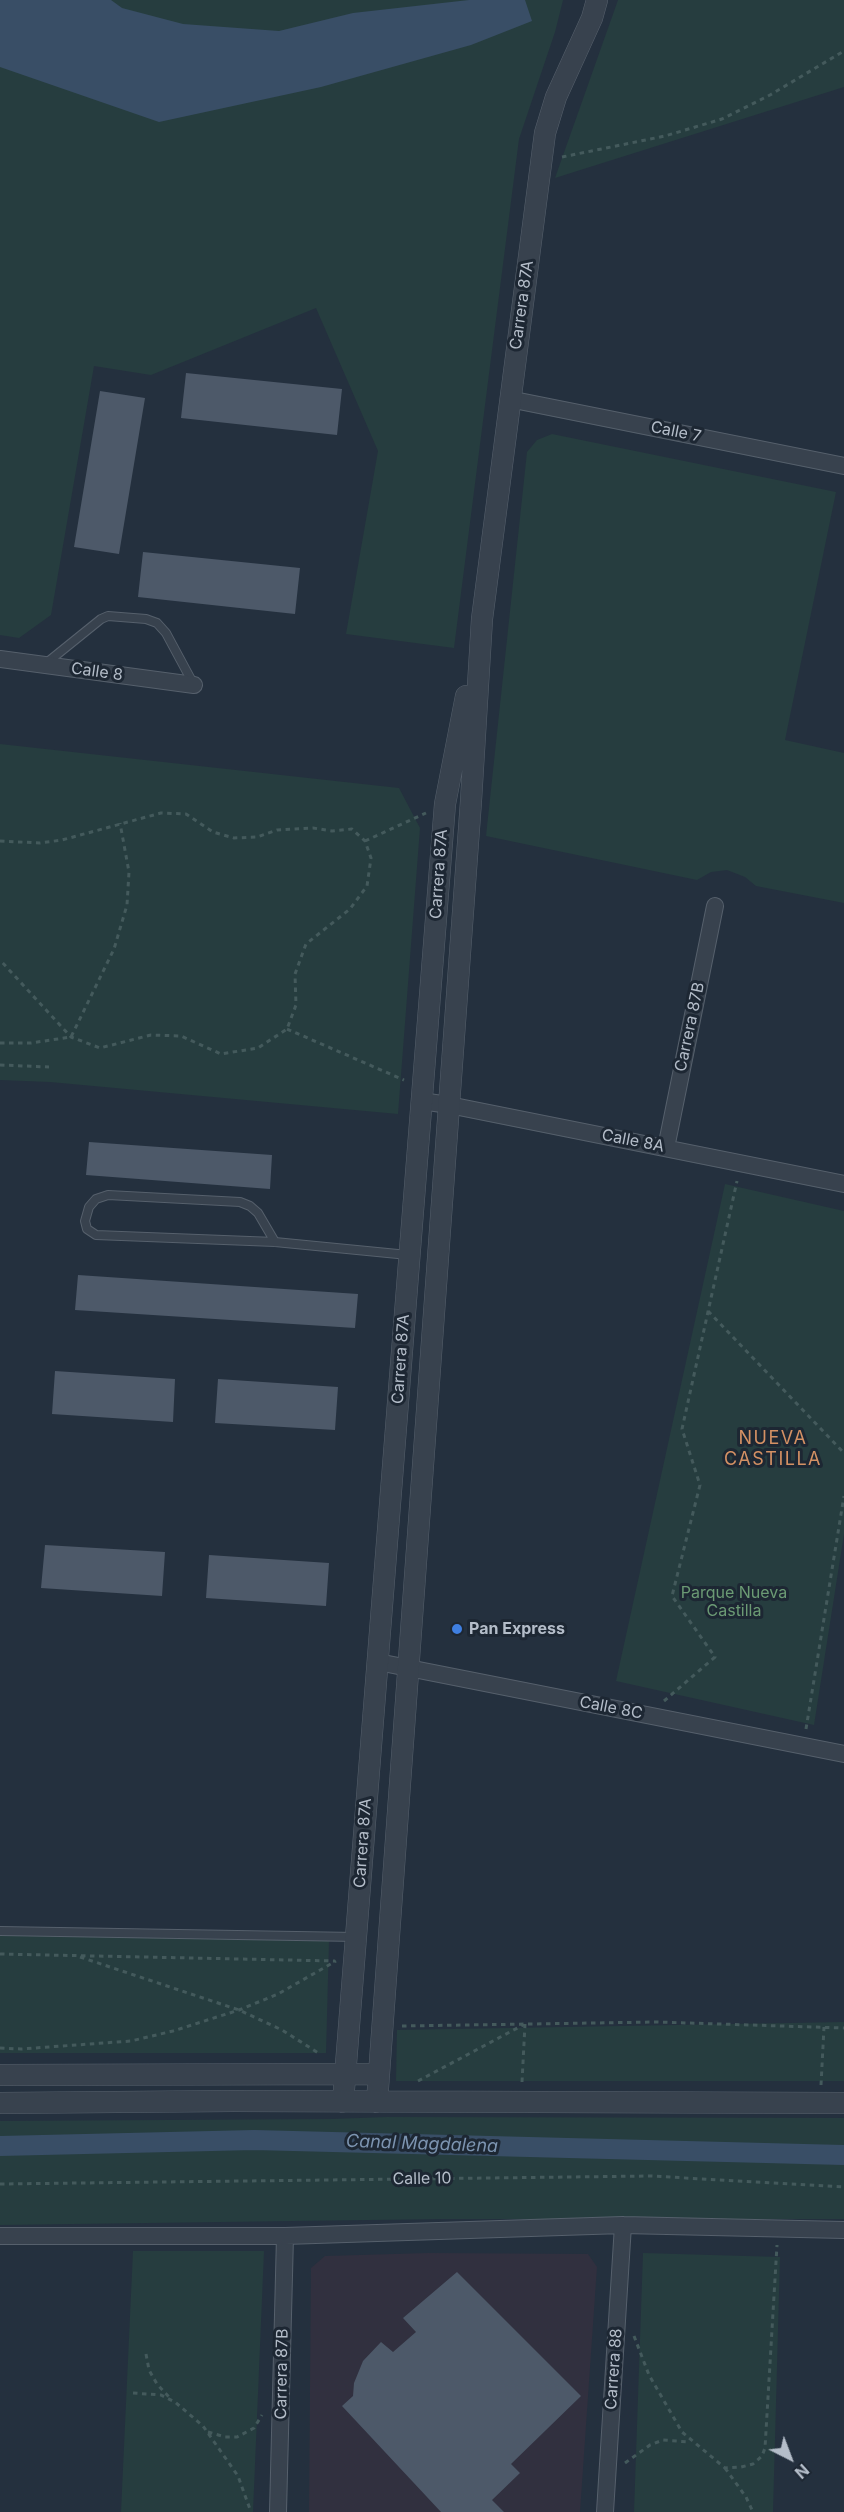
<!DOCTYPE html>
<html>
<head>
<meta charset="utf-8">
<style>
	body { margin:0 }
	#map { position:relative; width:844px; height:2512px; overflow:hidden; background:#24303e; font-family:Inter,sans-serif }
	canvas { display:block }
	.north { position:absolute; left:760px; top:2428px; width:60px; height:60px; -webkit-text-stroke:4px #1d2733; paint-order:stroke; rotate:138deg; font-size:16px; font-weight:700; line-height:24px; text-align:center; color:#b4bdc9 }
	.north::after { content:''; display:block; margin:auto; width:21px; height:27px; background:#b4bdc9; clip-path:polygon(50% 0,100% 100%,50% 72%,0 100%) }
</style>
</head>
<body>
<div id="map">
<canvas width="844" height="2512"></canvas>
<div class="north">N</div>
</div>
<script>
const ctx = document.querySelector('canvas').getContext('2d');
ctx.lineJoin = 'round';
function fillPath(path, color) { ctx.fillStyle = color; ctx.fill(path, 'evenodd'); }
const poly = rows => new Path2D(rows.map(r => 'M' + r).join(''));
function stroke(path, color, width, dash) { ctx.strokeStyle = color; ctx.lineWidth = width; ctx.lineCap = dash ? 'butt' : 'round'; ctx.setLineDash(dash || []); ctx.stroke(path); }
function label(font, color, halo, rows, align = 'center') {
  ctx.font = font + ' Inter,sans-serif'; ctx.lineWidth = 6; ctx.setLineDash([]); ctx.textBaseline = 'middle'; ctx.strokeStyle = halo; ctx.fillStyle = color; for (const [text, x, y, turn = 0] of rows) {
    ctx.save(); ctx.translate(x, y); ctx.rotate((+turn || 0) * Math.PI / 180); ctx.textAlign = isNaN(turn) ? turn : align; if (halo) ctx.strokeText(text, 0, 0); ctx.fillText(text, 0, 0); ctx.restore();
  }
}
const medical = poly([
	[428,2253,588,2254,597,2267,580,2512,309,2512,311,2268,325,2256]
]);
const green = poly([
	[0,0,563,0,555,32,519,139,454,648,346,634,378,451,316,308,151,375,94,366,51,615,19,638,0,635],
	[618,0,844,0,844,87,555,178],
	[552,434,836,492,785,740,844,753,844,903,756,886,745,877,727,870,711,872,697,880,486,836,527,452,537,440],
	[0,744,399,788,420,828,398,1114,50,1082,0,1080],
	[725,1184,844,1211,844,1534,814,1725,616,1681],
	[0,1932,329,1941,326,2053,0,2053],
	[844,2022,844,2081,396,2081,397,2030],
	[387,2117,844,2118,844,2219,442,2219,0,2225,0,2121,332,2119],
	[133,2251,264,2251,253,2512,121,2512],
	[643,2253,780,2257,773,2512,634,2512]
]);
const water = poly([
	[0,0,111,0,122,8,183,24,279,31,353,13,469,0,525,0,532,21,471,45,321,87,159,122,0,67]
]);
const canal = poly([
	[0,2146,254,2140,844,2155]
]);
const building = poly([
	[186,373,342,389,337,435,181,418],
	[100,391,145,398,119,554,74,547],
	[143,552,300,568,295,614,138,597],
	[89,1142,272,1155,270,1189,86,1175],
	[78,1275,358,1294,355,1328,75,1310],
	[55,1371,175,1379,173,1422,52,1414],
	[218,1379,338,1387,335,1430,215,1423],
	[45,1545,165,1552,162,1596,41,1588],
	[209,1555,329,1563,326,1606,206,1598],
	[457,2272,581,2396,511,2464,520,2473,492,2500,504,2512,441,2512,342,2406,353,2396,354,2383,363,2361,381,2342,393,2352,416,2332,403,2318]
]);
const path = poly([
	[562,157,665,136,722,119,770,95,844,51],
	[0,841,40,843,62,840,161,813,186,814,213,832,234,838,257,837,277,830,313,828,332,831,352,829,365,841,371,858,367,886,350,909,306,944,295,974,296,1005,287,1029,258,1048,221,1054,181,1036,151,1035,100,1048,71,1037,0,960],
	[365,841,426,813],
	[287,1029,404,1080],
	[0,1043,31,1043,71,1037,114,949,127,905,129,872,120,823],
	[0,1065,49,1067],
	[708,1311,844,1453],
	[664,1701,715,1657,672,1596,700,1485,682,1429,737,1181],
	[806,1729,844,1496],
	[0,1954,335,1961],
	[80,1957,239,2010,282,2030,320,2054],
	[402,2026,657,2022,844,2028],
	[0,2048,21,2049,131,2041,173,2031,239,2010,278,1994,336,1961],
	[418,2081,523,2025],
	[522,2082,525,2024],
	[821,2085,824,2027],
	[0,2184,651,2176,844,2187],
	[634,2336,649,2375,682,2432,725,2468,741,2467,753,2464,762,2456,765,2448,777,2245],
	[146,2354,149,2370,157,2384,169,2397],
	[133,2393,161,2395,175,2402,203,2426,238,2476,251,2512],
	[208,2432,225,2437,237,2437,254,2428,262,2415],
	[625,2463,650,2445,663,2440,689,2442],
	[725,2468,746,2497,753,2512]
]);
const service = poly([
	[44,665,101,619,108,616,146,619,157,623,166,633,194,685],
	[275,1242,258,1213,250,1206,240,1202,108,1195,96,1199,89,1207,85,1221,87,1229,96,1235,275,1242,408,1255],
	[0,1931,356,1937]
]);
const minor = poly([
	[509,399,844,466],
	[0,659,194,685],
	[421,1101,449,1105,844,1184],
	[666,1148,715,906],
	[378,1662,844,1754],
	[0,2236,285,2236,623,2225,844,2230],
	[278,2512,285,2236],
	[605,2512,623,2225]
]);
const tertiary = poly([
	[0,2075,379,2074],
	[343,2102,445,804,466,696],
	[377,2102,471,801,482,619,545,133,556,97,592,18,597,0],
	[0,2103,233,2101,844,2103]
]);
const markers = [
	[457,1629,6,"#3f7fe0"]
];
const streetNames = [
	["Carrera 87A",522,305,-82],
	["Calle 7",676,432,11],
	["Calle 8",97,672,8],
	["Carrera 87A",439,874,-86],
	["Carrera 87B",690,1027,-78],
	["Calle 8A",633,1141,11],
	["Carrera 87A",401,1359,-86],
	["Calle 8C",611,1708,11],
	["Carrera 87A",363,1843,-86],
	["Calle 10",422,2179,-1],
	["Carrera 88",614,2369,-86],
	["Carrera 87B",282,2374,-89]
];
const parkNames = [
	["Parque Nueva",734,1593],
	["Castilla",734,1611]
];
const poiNames = [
	["Pan Express",469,1629]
];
const neighbourhoodNames = [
	["NUEVA",773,1439],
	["CASTILLA",773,1460]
];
const waterNames = [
	["Canal Magdalena",422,2144,2]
];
fillPath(medical, '#31303f');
fillPath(green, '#263d3f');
fillPath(water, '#394e66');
stroke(canal, '#394e66', 20);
fillPath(building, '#4d5969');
stroke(service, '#56606c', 10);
stroke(minor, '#56606c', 18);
stroke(tertiary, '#56606c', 22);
stroke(path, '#445a5c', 3, [4.5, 4.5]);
stroke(service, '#38424e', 8);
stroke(minor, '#38424e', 16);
stroke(tertiary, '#38424e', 21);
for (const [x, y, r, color] of markers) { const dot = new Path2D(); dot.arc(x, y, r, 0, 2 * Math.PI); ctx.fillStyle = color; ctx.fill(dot); stroke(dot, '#1d2733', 2); }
label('16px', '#b4bdc9', '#1d2733', streetNames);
label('16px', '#6b9a74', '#1d2733', parkNames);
label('bold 16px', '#b4bdc9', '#1d2733', poiNames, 'left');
ctx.letterSpacing = '1.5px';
label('18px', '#d49164', '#1d2733', neighbourhoodNames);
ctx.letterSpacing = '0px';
label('italic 18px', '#7c94b0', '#1d2733', waterNames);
</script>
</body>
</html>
